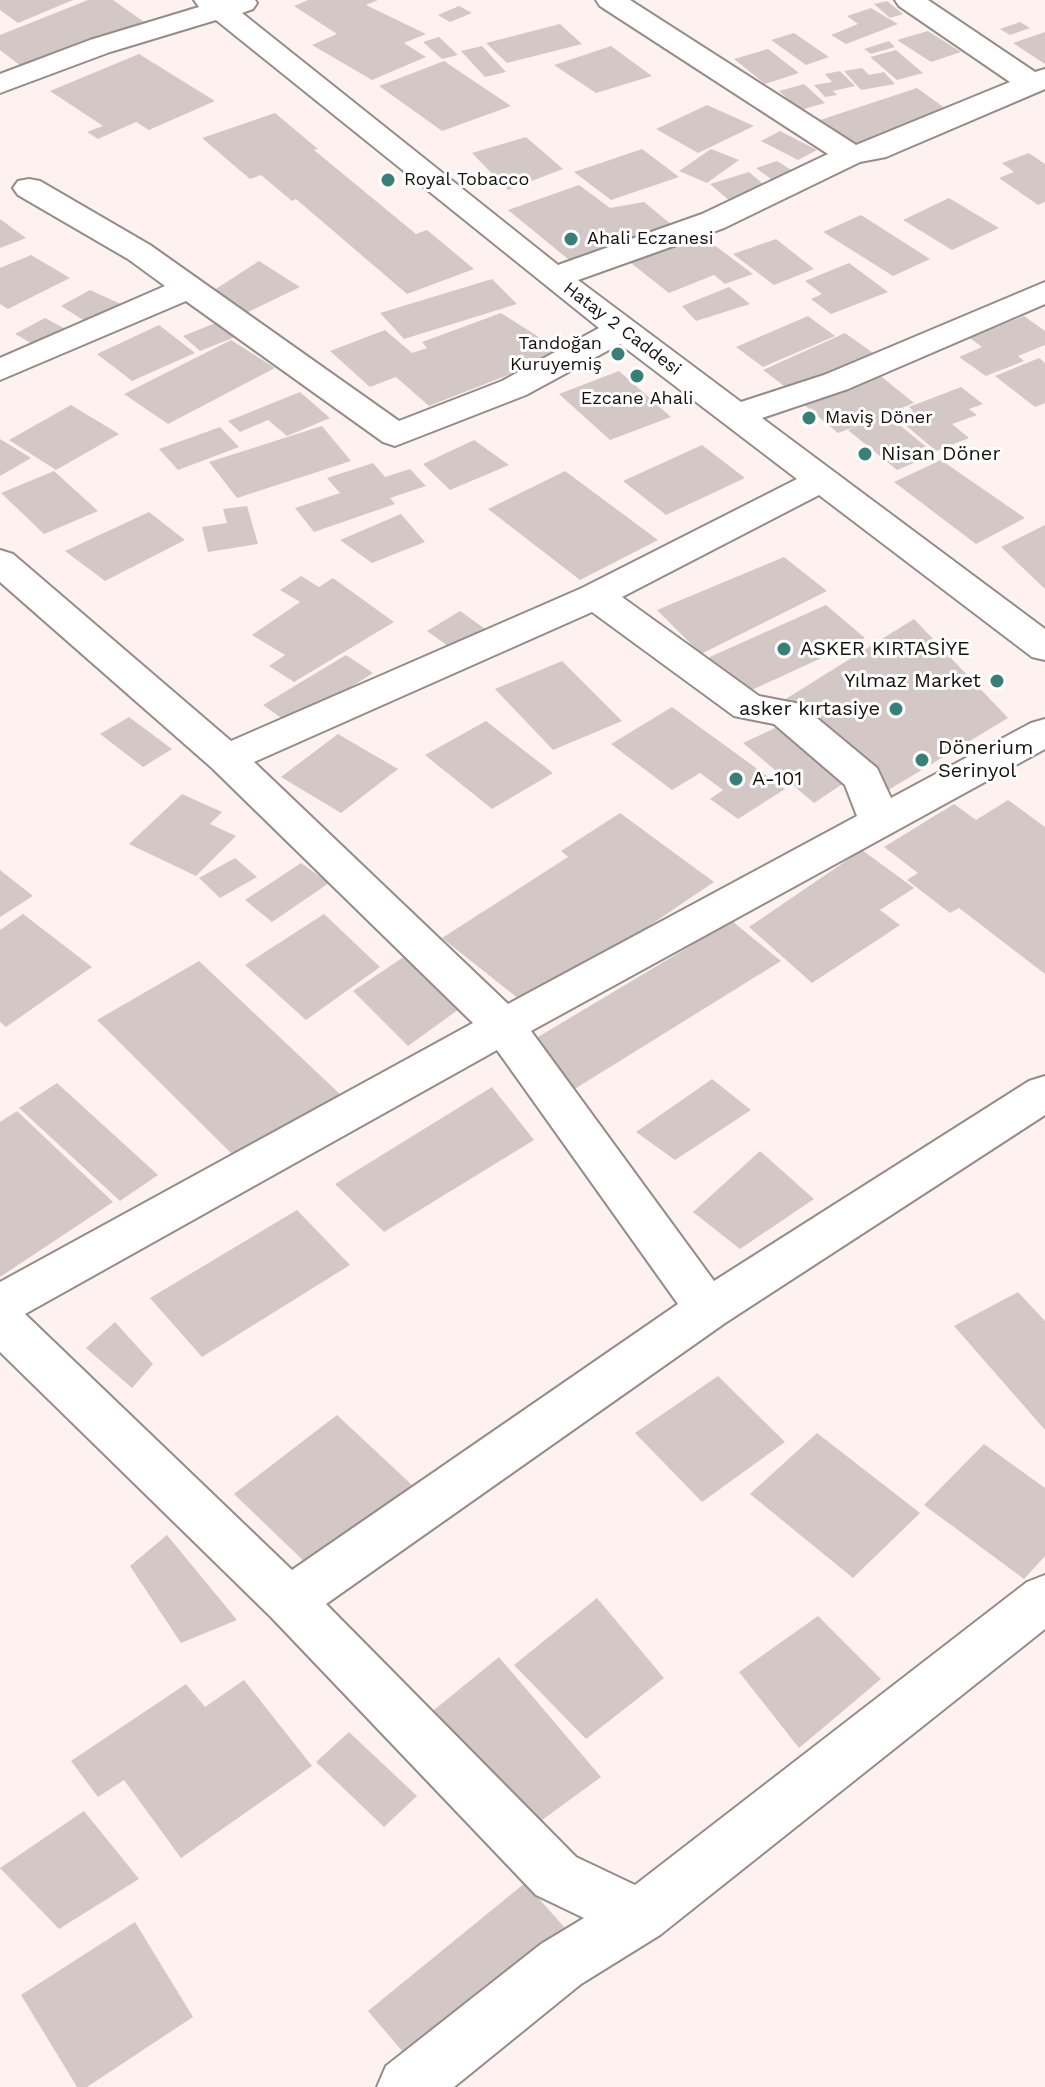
<!DOCTYPE html>
<html>
<head>
<meta charset="utf-8">
<style>
	body { margin:0 }
	canvas { display:block; background:#fdf2ef }
</style>
</head>
<body>
<canvas width="1045" height="2087"></canvas>
<script>
const ctx = document.querySelector('canvas').getContext('2d');
ctx.lineJoin = 'round';
function fillPath(path, color) { ctx.fillStyle = color; ctx.fill(path, 'evenodd'); }
const poly = rows => new Path2D(rows.map(r => 'M' + r).join(''));
function stroke(path, color, width, dash) { ctx.strokeStyle = color; ctx.lineWidth = width; ctx.lineCap = dash ? 'butt' : 'round'; ctx.setLineDash(dash || []); ctx.stroke(path); }
function label(font, color, halo, rows, align = 'center') {
  ctx.font = font + ' "Work Sans",sans-serif'; ctx.lineWidth = 6; ctx.setLineDash([]); ctx.textBaseline = 'middle'; ctx.strokeStyle = halo; ctx.fillStyle = color; for (const [text, x, y, turn = 0] of rows) {
    ctx.save(); ctx.translate(x, y); ctx.rotate((+turn || 0) * Math.PI / 180); ctx.textAlign = isNaN(turn) ? turn : align; if (halo) ctx.strokeText(text, 0, 0); ctx.fillText(text, 0, 0); ctx.restore();
  }
}
const building = poly([
	[0,0,73,0,18,23,0,10],
	[88,0,113,0,147,24,26,70,0,50,0,35],
	[308,0,378,0,366,5,426,34,404,43,426,57,372,80,312,45,337,34,294,6],
	[887,1,903,14,890,18,874,4],
	[459,6,472,13,450,22,438,15],
	[871,8,898,24,846,44,831,35,858,24,847,16],
	[1020,22,1030,28,1010,35,1000,29],
	[560,24,582,44,507,63,486,43],
	[928,31,961,52,931,62,897,40],
	[1045,32,1045,64,1013,43],
	[794,33,829,57,806,65,771,40],
	[439,37,458,55,442,59,423,42],
	[889,41,895,47,871,54,864,49],
	[482,46,506,72,485,77,461,51],
	[611,46,652,76,596,93,554,65],
	[768,49,799,73,765,84,734,59],
	[896,50,923,73,897,80,870,57],
	[139,54,215,101,149,130,136,122,98,139,87,132,103,126,50,91],
	[444,61,511,106,442,131,379,86],
	[862,68,869,75,884,72,895,84,861,90,844,71],
	[840,71,855,86,833,91,837,95,825,97,814,85,832,82,825,74],
	[804,84,825,103,800,110,779,91],
	[917,88,953,114,853,148,817,121],
	[707,105,754,126,698,153,656,129],
	[275,113,318,149,314,150,416,234,427,230,474,269,407,294,296,199,292,201,261,175,250,179,202,138],
	[780,131,817,150,798,160,761,141],
	[526,137,563,169,508,190,472,153],
	[642,149,679,177,611,200,574,172],
	[711,149,739,160,707,183,679,171],
	[1029,153,1045,164,1045,202,1038,205,999,178,1014,172,1002,163],
	[777,161,796,173,775,182,756,168],
	[749,172,770,190,731,202,710,184],
	[579,185,610,208,644,202,677,229,579,268,508,210],
	[949,198,999,228,952,250,903,220],
	[861,215,930,259,893,276,823,232],
	[0,219,26,238,0,248],
	[698,233,753,274,725,284,714,275,669,293,627,260],
	[776,239,814,269,774,285,733,254],
	[31,255,70,278,8,309,0,304,0,268],
	[259,261,300,287,244,314,208,294],
	[849,263,888,292,831,314,811,299,822,294,805,281],
	[492,279,517,304,404,339,380,313],
	[729,287,750,304,696,321,682,306],
	[90,290,125,306,91,325,61,306],
	[501,313,564,353,429,406,396,377,370,387,330,351,385,330,412,353,427,348,422,342],
	[808,316,835,336,763,367,736,347],
	[1024,316,1045,331,1045,345,1018,356,1024,361,986,376,959,357,982,347,970,338],
	[45,318,73,333,40,348,15,334],
	[218,322,235,337,200,351,183,336],
	[159,325,195,353,132,381,97,354],
	[845,333,876,355,792,392,763,370],
	[231,340,275,368,168,424,124,394],
	[1039,358,1045,363,1045,403,1035,407,995,376],
	[619,371,671,417,610,440,559,394],
	[877,373,914,403,886,414,935,454,897,470,848,430,859,425,838,433,802,403],
	[961,387,983,404,969,409,977,415,952,424,969,438,936,451,896,417,913,410,909,407],
	[300,392,330,418,287,436,268,420,240,432,228,421],
	[71,405,119,434,56,470,9,440],
	[322,426,351,461,237,498,209,462],
	[220,427,239,447,178,470,159,449],
	[0,439,31,458,0,476],
	[474,440,509,465,450,490,423,464],
	[702,445,745,478,666,515,623,481],
	[941,460,1025,518,976,544,894,482],
	[373,463,385,477,410,469,426,486,390,498,395,504,314,532,295,508,340,493,327,478],
	[54,471,98,511,44,534,1,493],
	[565,471,658,540,580,580,488,509],
	[247,506,258,544,208,552,202,527,227,523,223,509],
	[149,512,185,540,105,581,65,551],
	[401,514,425,542,372,563,340,540],
	[1045,525,1045,589,1001,547],
	[784,557,827,591,701,654,657,610],
	[301,576,319,587,333,578,394,622,294,682,269,666,285,655,252,635,300,602,280,590],
	[826,605,865,638,741,695,703,660],
	[460,611,488,631,455,651,427,631],
	[914,619,1008,718,880,795,784,700],
	[346,655,373,673,291,725,263,705],
	[562,661,622,721,553,750,495,689],
	[672,707,785,789,738,819,710,799,723,790,700,773,672,790,611,744],
	[129,717,172,749,143,767,100,734],
	[486,721,553,773,492,809,425,755],
	[786,723,850,779,814,803,743,743],
	[338,734,398,769,341,813,281,777],
	[182,794,222,812,210,824,236,836,196,876,129,844],
	[1008,800,1045,827,1045,974,959,908,950,913,907,880,918,873,884,847,954,804,976,820],
	[620,813,714,882,529,1007,442,938,568,857,561,851],
	[862,850,914,888,880,910,900,925,812,983,749,927],
	[235,858,257,877,220,898,199,878],
	[301,863,329,883,272,922,245,900],
	[0,870,33,896,0,917],
	[23,914,92,967,6,1027,0,1022,0,930],
	[324,914,380,967,306,1020,245,965],
	[732,921,781,961,573,1090,528,1043],
	[411,952,466,1004,408,1046,353,991],
	[199,961,342,1096,238,1160,97,1020],
	[712,1079,751,1110,675,1160,636,1132],
	[57,1083,158,1175,120,1201,19,1108],
	[492,1087,534,1140,384,1232,335,1184],
	[17,1111,113,1202,0,1277,0,1122],
	[760,1151,814,1199,740,1249,693,1212],
	[297,1210,350,1265,202,1357,150,1298],
	[1018,1292,1045,1321,1045,1430,954,1326],
	[115,1322,153,1364,132,1388,86,1348],
	[718,1376,785,1442,702,1502,635,1433],
	[337,1415,412,1485,310,1567,234,1494],
	[817,1433,920,1513,853,1578,750,1494],
	[984,1444,1045,1488,1045,1556,1024,1579,924,1505],
	[167,1535,237,1620,181,1643,130,1566],
	[597,1598,664,1678,586,1739,514,1665],
	[818,1616,881,1679,799,1748,739,1672],
	[499,1657,601,1777,523,1834,418,1723],
	[244,1680,312,1766,181,1858,124,1780,98,1797,71,1761,186,1684,205,1707],
	[349,1732,417,1796,384,1827,316,1762],
	[84,1811,139,1879,59,1929,0,1868],
	[525,1883,566,1929,409,2059,368,2011],
	[135,1922,193,2017,87,2087,77,2087,21,1995]
]);
const minor = poly([
	[194,0,255,0,257,3,253,9,242,13,558,265,702,214,828,154,600,6,596,0,630,0,856,145,1010,82,899,6,895,0,928,0,1035,72,1045,69,1045,89,886,157,860,162,724,228,578,280,741,402,824,375,1045,282,1045,304,848,389,762,418,1045,629,1045,660,1032,657,819,495,622,597,759,696,800,704,877,768,891,798,1031,723,1045,719,1045,749,531,1031,714,1281,1029,1081,1045,1076,1045,1115,725,1323,326,1604,576,1857,635,1885,1027,1582,1045,1575,1045,1629,660,1935,581,1984,454,2087,377,2087,386,2066,541,1944,584,1918,536,1895,271,1617,0,1352,0,1282,473,1023,212,768,0,582,0,550,13,554,231,741,582,588,797,479,620,344,526,395,395,446,383,442,186,301,0,380,0,358,165,286,128,259,18,195,13,188,18,181,29,179,40,181,150,245,399,421,502,381,599,328,216,20,110,52,0,93,0,74,90,40,199,7,194,0],
	[592,612,734,716,774,724,845,785,857,816,508,1004,254,762,592,612],
	[497,1050,678,1304,292,1570,25,1314,497,1050]
]);
const markers = [
	[388,180,8,"#397f77"],
	[571,239,8,"#397f77"],
	[618,354,8,"#397f77"],
	[637,376,8,"#397f77"],
	[809,418,8,"#397f77"],
	[865,454,8,"#397f77"],
	[784,649,8,"#397f77"],
	[997,681,8,"#397f77"],
	[896,709,8,"#397f77"],
	[922,760,8,"#397f77"],
	[736,779,8,"#397f77"]
];
const farPoinames = [
	["Royal Tobacco",404,180],
	["Ahali Eczanesi",587,239],
	["Tandoğan",602,344,"right"],
	["Kuruyemiş",602,365,"right"],
	["Ezcane Ahali",637,399,"center"],
	["Maviş Döner",825,418]
];
const farStreetnames = [
	["Hatay 2 Caddesi",622,329,37]
];
const poiNames = [
	["Nisan Döner",881,454],
	["ASKER KIRTASİYE",800,649],
	["Yılmaz Market",981,681,"right"],
	["asker kırtasiye",880,709,"right"],
	["Dönerium",938,748],
	["Serinyol",938,771],
	["A-101",752,779]
];
fillPath(building, '#d3c8c5');
stroke(minor, '#958b88', 4);
fillPath(minor, '#fff');
for (const [x, y, r, color] of markers) { const dot = new Path2D(); dot.arc(x, y, r, 0, 2 * Math.PI); ctx.fillStyle = color; ctx.fill(dot); stroke(dot, '#fff', 3); }
label('18px', '#161211', '#fff', farPoinames, 'left');
label('18px', '#161211', '#fff', farStreetnames);
label('20px', '#161211', '#fff', poiNames, 'left');
</script>
</body>
</html>
